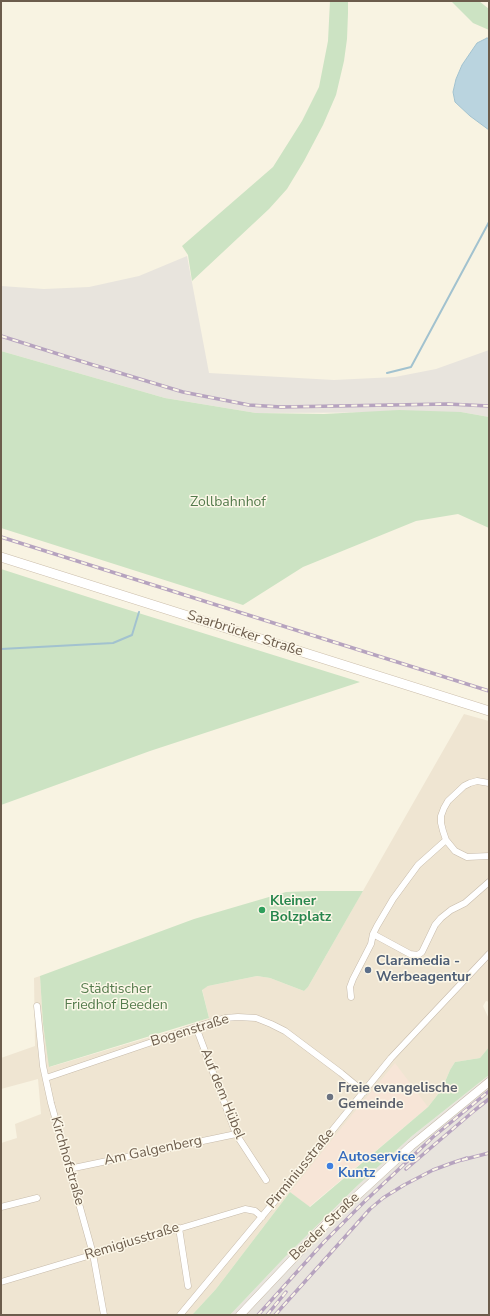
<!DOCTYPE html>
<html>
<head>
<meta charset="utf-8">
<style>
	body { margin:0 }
	#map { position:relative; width:490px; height:1316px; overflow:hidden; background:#f8f3e2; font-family:"Nunito Sans",sans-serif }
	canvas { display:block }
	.frame { position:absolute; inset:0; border:2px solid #6c5c4c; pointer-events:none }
</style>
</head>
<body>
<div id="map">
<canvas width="490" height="1316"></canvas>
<div class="frame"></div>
</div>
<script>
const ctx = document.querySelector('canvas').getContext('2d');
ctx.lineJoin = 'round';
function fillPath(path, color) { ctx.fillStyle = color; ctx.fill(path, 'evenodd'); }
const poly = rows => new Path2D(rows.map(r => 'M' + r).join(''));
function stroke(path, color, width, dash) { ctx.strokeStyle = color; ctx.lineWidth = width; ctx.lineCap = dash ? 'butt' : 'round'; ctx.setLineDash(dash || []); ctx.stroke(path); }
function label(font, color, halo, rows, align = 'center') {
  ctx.font = font + ' "Nunito Sans",sans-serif'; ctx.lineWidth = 3; ctx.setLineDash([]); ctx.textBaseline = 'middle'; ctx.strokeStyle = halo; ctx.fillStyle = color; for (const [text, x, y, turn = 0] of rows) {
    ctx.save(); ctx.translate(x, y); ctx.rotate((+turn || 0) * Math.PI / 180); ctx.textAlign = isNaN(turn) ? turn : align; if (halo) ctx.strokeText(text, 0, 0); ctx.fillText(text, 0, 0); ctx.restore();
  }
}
const residential = poly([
	[464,714,489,721,489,1002,486,1001,483,1006,489,1019,489,1047,480,1058,455,1062,450,1070,442,1089,428,1107,290,1192,216,1289,192,1315,1,1315,1,1143,17,1138,15,1124,41,1114,38,1079,1,1089,1,1058,35,1046,34,978,40,976,43,1024,50,1067,177,1029,209,1018,202,989,208,986,257,976,270,978,304,991,308,987]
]);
const commercial = poly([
	[395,1063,428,1107,309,1207,290,1192,342,1127]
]);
const industrial = poly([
	[187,256,209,373,334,380,395,377,436,369,489,350,489,417,461,412,256,413,165,398,1,351,1,286,44,289,89,287,139,276],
	[489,1075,489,1315,230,1315,285,1257,357,1186,412,1136]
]);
const green = poly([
	[330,1,348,1,348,13,347,39,344,61,336,95,323,125,304,161,287,189,269,209,192,281,188,255,182,246,273,167,302,121,319,87,328,41],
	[451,1,479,1,489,9,489,30,473,23],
	[1,351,165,398,256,413,324,414,399,410,461,412,489,417,489,528,458,514,416,521,303,567,243,605,1,528],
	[1,569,116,606,360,682,150,751,1,805],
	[312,891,363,891,308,987,304,991,270,978,257,976,208,986,202,990,209,1018,49,1067,43,1024,40,976,194,919,286,892],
	[489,1047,489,1075,412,1136,357,1186,285,1257,230,1315,192,1315,216,1289,290,1192,310,1207,428,1107,442,1089,450,1070,455,1062,480,1058]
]);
const water = poly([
	[487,38,489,39,489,130,470,116,455,102,453,92,456,79,462,65,477,43,487,38]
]);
const stream = poly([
	[387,373,411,367,489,222],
	[1,649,113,643,132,635,139,612]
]);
const minor = poly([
	[489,783,477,781,470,783,464,786,448,801,444,808,441,816,441,823,443,831,446,840,455,851,467,857,489,856],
	[373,934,410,954,418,955,422,952,435,925,441,918,451,910,465,903,489,882],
	[351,997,350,987,353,979,371,944,373,934,377,926,393,899,418,865,446,840],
	[37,1006,43,1066,51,1103,93,1254,104,1315],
	[196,1027,236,1134,266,1180],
	[46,1078,196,1027,225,1018,238,1017,256,1018,271,1024,285,1031,341,1073,364,1092],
	[69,1169,236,1134],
	[1,1207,37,1198],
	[179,1228,188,1286],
	[1,1282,245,1209,255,1211,262,1217],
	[180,1315,279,1196,391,1058,489,954]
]);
const tertiary = poly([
	[240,1315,323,1227,411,1146,489,1082]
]);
const secondary = poly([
	[1,557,489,711]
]);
const rail = poly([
	[1,336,90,364,183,392,249,405,281,407,447,404,489,406],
	[1,537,489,691],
	[462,1160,489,1153],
	[406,1169,475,1110,489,1099],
	[258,1315,324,1242,363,1203,433,1137,489,1091],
	[267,1315,286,1292],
	[275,1315,370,1209,383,1198,404,1185,433,1170,452,1163,467,1158]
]);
const markers = [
	[262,910,4,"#2e9e5b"],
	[368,970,4,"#5c6f8a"],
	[330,1097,4,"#6b7280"],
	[330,1166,4,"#3f7fe0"]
];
const parkNames = [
	["Zollbahnhof",228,503],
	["Städtischer",116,990],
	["Friedhof Beeden",116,1006]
];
const streetNames = [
	["Saarbrücker Straße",245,634,18],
	["Bogenstraße",190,1031,-17],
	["Auf dem Hübel",222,1094,68],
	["Am Galgenberg",153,1151,-12],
	["Kirchhofstraße",67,1161,74],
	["Pirminiusstraße",301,1169,-51],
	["Beeder Straße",325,1227,-44],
	["Remigiusstraße",132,1242,-17]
];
const leisureNames = [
	["Kleiner",270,902],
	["Bolzplatz",270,918]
];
const serviceNames = [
	["Claramedia -",376,962],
	["Werbeagentur",376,978]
];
const worshipNames = [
	["Freie evangelische",338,1089],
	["Gemeinde",338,1105]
];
const shopNames = [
	["Autoservice",338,1158],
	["Kuntz",338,1174]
];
fillPath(residential, '#efe5d2');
fillPath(commercial, '#f7e5d7');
fillPath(industrial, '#e8e4dd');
fillPath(green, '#cce3c3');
fillPath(water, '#bad4df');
stroke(water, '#a2c2cf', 1);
stroke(stream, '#a2c2cf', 2);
stroke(minor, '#c7bbab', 7);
stroke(tertiary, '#c7bbab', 9);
stroke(secondary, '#cabca9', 10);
stroke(minor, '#fff', 6);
stroke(tertiary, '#fff', 8);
stroke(secondary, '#fff', 9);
stroke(rail, '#b6a3bf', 3.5);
stroke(rail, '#fcf7e8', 2, [6]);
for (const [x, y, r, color] of markers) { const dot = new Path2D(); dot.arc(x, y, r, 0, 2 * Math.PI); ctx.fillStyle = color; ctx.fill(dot); stroke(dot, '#fcf7e8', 1.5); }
label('14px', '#547b4c', '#fcf7e8', parkNames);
label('14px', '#6c5c4c', '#fcf7e8', streetNames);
label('bold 14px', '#27864d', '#fcf7e8', leisureNames, 'left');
label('bold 14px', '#4e5e75', '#fcf7e8', serviceNames, 'left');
label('bold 14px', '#5b616d', '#fcf7e8', worshipNames, 'left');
label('bold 14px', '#366cbe', '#fcf7e8', shopNames, 'left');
</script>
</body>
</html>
